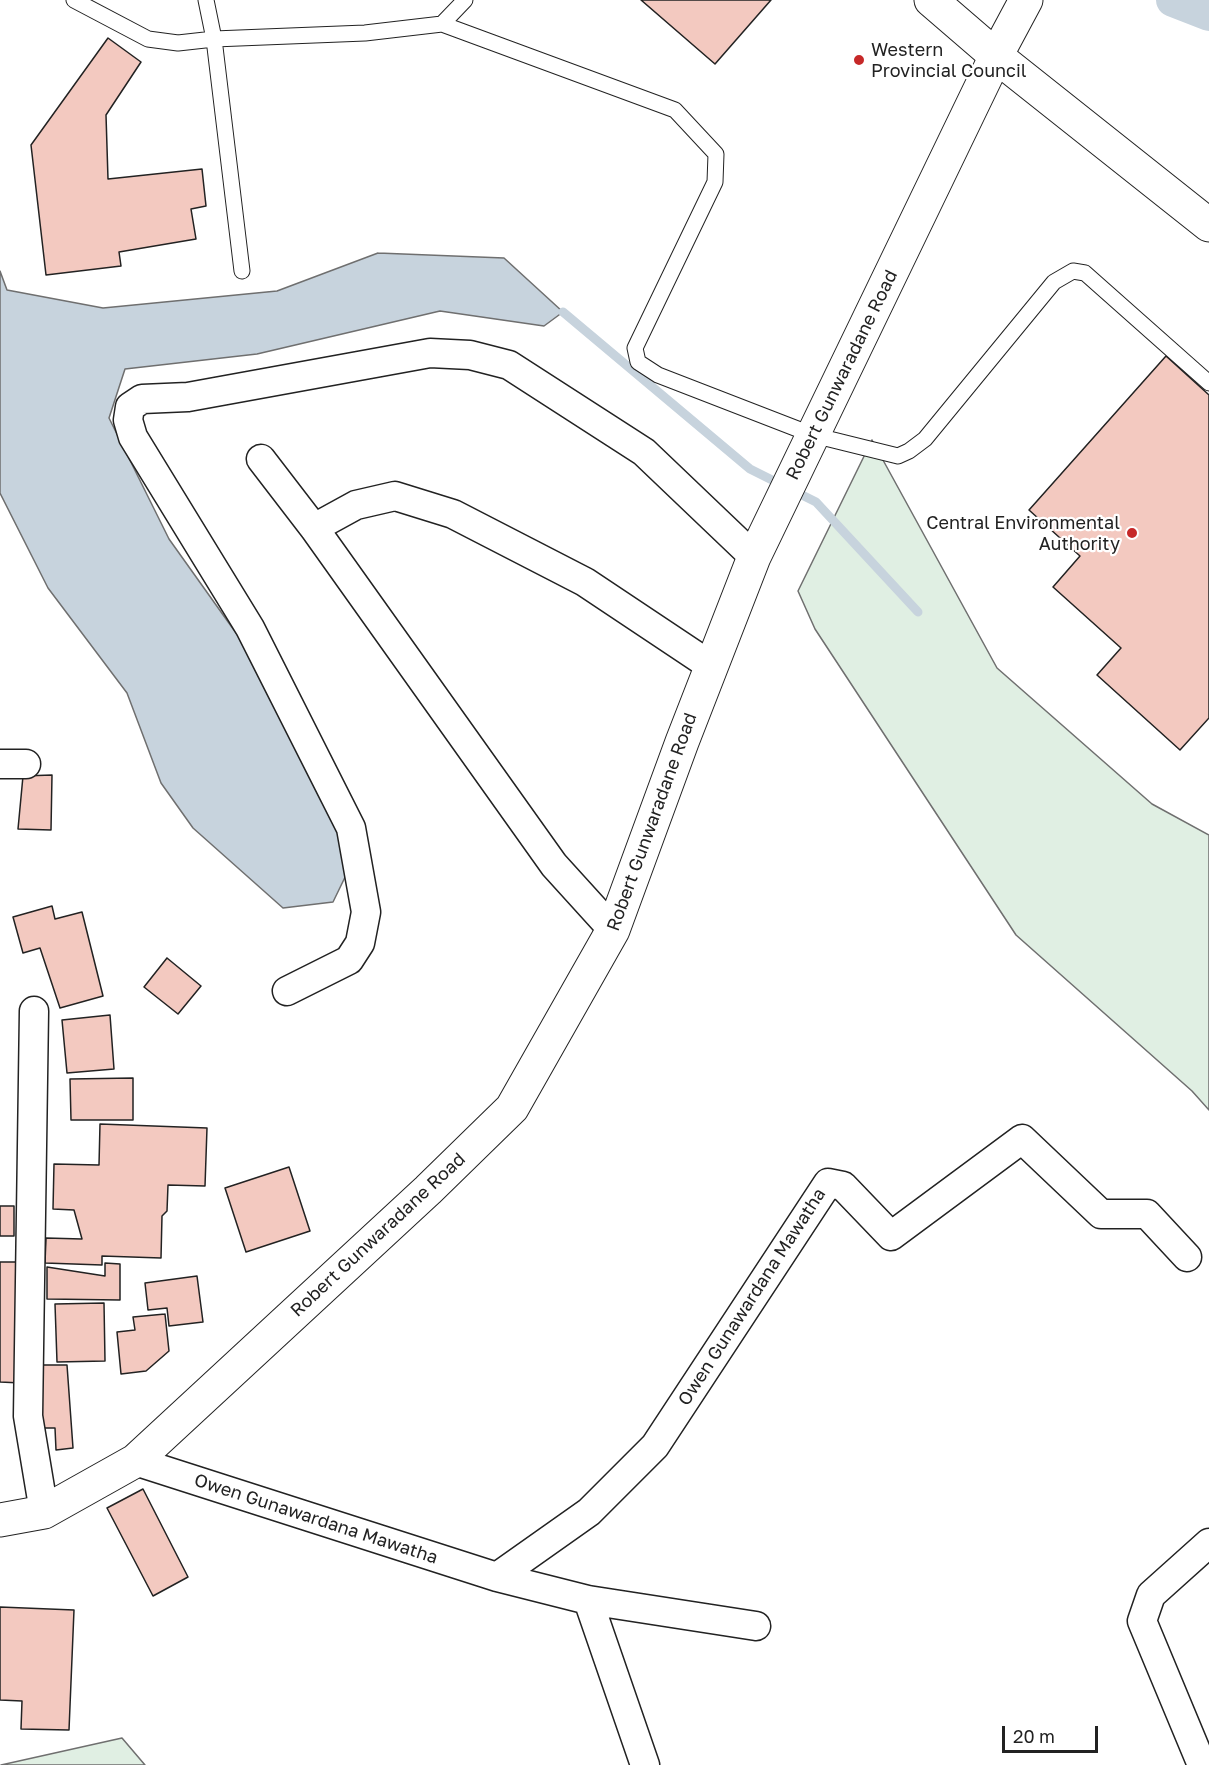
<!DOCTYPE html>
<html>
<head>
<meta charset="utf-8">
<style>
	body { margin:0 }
	#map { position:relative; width:1209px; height:1765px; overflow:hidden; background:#fff; font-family:"Golos Text",sans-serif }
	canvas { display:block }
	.scale { position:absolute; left:1002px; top:1726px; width:96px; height:27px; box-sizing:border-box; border:3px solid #222; border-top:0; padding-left:8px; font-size:18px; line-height:21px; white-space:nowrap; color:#222; -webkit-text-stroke:4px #fff; paint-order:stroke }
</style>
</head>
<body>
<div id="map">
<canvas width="1209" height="1765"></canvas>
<div class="scale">20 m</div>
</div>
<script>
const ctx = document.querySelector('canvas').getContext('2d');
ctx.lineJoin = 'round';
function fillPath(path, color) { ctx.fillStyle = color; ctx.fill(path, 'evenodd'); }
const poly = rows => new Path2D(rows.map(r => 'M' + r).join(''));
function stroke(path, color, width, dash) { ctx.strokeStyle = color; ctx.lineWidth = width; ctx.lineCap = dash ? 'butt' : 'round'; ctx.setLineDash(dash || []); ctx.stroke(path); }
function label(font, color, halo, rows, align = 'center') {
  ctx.font = font + ' "Golos Text",sans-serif'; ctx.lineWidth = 4.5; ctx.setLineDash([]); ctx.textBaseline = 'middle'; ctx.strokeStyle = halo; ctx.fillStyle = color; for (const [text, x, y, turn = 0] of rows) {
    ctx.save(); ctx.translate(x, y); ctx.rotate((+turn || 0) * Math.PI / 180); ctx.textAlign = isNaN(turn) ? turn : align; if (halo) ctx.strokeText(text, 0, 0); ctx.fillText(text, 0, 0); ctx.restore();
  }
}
const green = poly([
	[872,440,997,668,1152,804,1209,835,1209,1110,1192,1091,1016,935,815,629,798,591,872,440],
	[122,1738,145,1765,1,1765,122,1738]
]);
const water = poly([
	[378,253,504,258,563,312,544,326,440,311,257,354,125,369,109,418,169,539,318,748,349,869,333,902,283,908,193,828,161,783,127,693,48,588,0,493,0,271,7,290,103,308,277,291,378,253]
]);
const stream = poly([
	[563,312,750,469,816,502,918,612]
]);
const canal = poly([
	[1173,0,1209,14]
]);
const building = poly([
	[641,0,771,0,715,64,641,0],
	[108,38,141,62,106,115,108,179,202,169,206,206,191,209,196,239,119,252,121,266,46,275,31,145,108,38],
	[1166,356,1209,395,1209,718,1180,750,1097,675,1121,648,1053,587,1080,556,1029,510,1166,356],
	[52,775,51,830,18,829,23,776,52,775],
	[52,906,55,919,82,912,103,996,60,1008,40,948,23,953,13,917,52,906],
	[167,958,201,986,178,1014,144,987,167,958],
	[110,1015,114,1069,67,1073,62,1020,110,1015],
	[133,1078,133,1120,71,1120,70,1079,133,1078],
	[100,1124,207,1128,205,1186,168,1185,167,1211,162,1216,161,1258,102,1256,102,1265,45,1263,46,1238,82,1239,74,1210,53,1209,54,1164,99,1165,100,1124],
	[289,1167,310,1231,246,1252,225,1188,289,1167],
	[0,1206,14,1206,14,1236,0,1236,0,1206],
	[0,1262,25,1262,21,1383,0,1382,0,1262],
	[105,1263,120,1264,120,1300,47,1299,47,1267,105,1276,105,1263],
	[197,1276,203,1322,169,1326,167,1308,148,1310,145,1283,197,1276],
	[104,1303,105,1361,57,1362,55,1304,104,1303],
	[165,1314,169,1351,146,1371,121,1374,117,1332,135,1330,133,1317,165,1314],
	[43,1365,67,1365,73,1448,56,1450,55,1428,37,1428,43,1365],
	[143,1489,188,1577,153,1596,107,1508,143,1489],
	[0,1607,74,1610,69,1730,21,1729,22,1701,0,1700,0,1607]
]);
const service = poly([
	[74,0,148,39,178,43,214,39,365,33,442,24,675,110,716,154,715,182,635,348,638,362,658,375,813,435,898,456,909,451,925,439,1054,282,1073,271,1085,273,1209,383],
	[206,0,214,39,242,271],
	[442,24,465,0]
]);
const minor = poly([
	[261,459,314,528,554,865,613,930],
	[314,528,356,505,395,496,453,514,585,582,711,666],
	[0,764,26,764],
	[287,991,349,960,360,943,366,912,351,828,250,628,133,437,128,420,130,407,142,399,188,397,430,353,470,355,509,365,644,452,754,557],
	[34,1011,28,1416,44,1512],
	[135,1461,497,1577,588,1600,756,1626],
	[497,1577,589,1512,655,1446,828,1183,843,1186,891,1236,1022,1139,1101,1214,1147,1214,1187,1257],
	[588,1600,645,1765],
	[1202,1765,1142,1621,1151,1595,1209,1543]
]);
const tertiary = poly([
	[0,1520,44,1512,135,1461,428,1190,512,1108,613,930,682,742,754,557,996,56,1026,0]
]);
const primary = poly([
	[931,0,996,56,1209,225]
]);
const markers = [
	[859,60,6,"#c62828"],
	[1132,533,6,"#c62828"]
];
const poiNames = [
	["Western",871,50],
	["Provincial Council",871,71],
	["Central Environmental",1120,523,"right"],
	["Authority",1120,544,"right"]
];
const streetNames = [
	["Robert Gunwaradane Road",842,375,-64],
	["Robert Gunwaradane Road",652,822,-70],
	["Robert Gunwaradane Road",378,1235,-43],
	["Owen Gunawardana Mawatha",752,1297,-57],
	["Owen Gunawardana Mawatha",316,1519,18]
];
fillPath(green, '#e0efe3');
stroke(green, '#6f6f6f', 1.5);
fillPath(water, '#c7d3dd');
stroke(water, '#6f6f6f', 1.5);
stroke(stream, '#c7d3dd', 9);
stroke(canal, '#c7d3dd', 34);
fillPath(building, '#f3c9c0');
stroke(building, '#222', 1.5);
stroke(service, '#222', 17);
stroke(minor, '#222', 31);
stroke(tertiary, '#222', 35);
stroke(primary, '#222', 35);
stroke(service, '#fff', 15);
stroke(minor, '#fff', 28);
stroke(tertiary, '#fff', 33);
stroke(primary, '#fff', 33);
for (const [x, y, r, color] of markers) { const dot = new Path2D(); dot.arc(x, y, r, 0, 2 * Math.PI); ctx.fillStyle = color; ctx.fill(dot); stroke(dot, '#fff', 2); }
label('18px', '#222', '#fff', poiNames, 'left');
label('18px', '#222', '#fff', streetNames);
</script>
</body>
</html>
